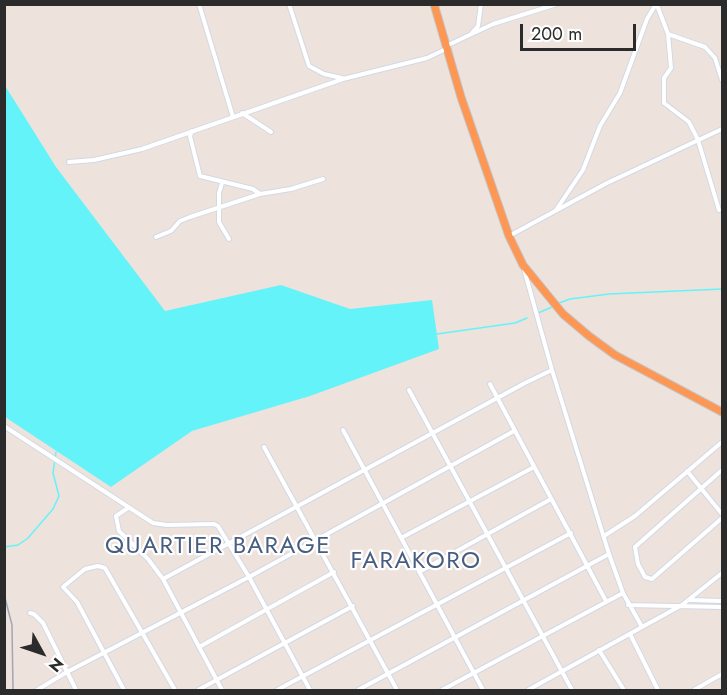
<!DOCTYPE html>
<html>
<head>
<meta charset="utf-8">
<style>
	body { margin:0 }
	#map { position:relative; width:727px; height:695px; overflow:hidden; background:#eee2dc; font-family:Jost,sans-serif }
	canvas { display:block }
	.frame { position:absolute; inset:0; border:6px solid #2b2b2b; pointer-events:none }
	.north { position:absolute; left:12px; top:623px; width:60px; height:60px; -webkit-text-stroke:4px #fff; paint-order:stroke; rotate:130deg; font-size:16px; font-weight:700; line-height:24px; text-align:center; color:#2b2b2b }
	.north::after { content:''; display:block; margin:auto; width:21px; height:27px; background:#2b2b2b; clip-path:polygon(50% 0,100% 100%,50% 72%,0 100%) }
	.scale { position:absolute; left:520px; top:24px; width:116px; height:27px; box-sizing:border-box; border:3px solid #2b2b2b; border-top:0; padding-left:8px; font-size:18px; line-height:21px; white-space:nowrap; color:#2b2b2b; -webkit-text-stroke:4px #fff; paint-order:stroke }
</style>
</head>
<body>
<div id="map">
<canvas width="727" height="695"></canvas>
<div class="frame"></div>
<div class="north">N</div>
<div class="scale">200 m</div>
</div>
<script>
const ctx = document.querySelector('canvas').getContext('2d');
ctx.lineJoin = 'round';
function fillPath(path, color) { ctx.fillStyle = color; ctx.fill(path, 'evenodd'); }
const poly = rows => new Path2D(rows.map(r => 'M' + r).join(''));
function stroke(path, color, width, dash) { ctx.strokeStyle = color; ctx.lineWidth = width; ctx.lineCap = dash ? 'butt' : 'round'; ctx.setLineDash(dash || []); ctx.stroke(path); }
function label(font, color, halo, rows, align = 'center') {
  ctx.font = font + ' Jost,sans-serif'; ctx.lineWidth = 4.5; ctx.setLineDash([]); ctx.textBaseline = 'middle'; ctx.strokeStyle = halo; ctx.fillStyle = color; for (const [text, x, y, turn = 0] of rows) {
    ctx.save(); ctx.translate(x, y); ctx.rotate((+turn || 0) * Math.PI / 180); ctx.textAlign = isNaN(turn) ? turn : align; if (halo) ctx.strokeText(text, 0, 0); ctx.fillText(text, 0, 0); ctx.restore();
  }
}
const water = poly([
	[4,84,56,167,165,311,281,285,350,309,432,300,439,349,310,396,192,431,111,487,5,417]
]);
const stream = poly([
	[559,303,570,299,609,294,722,289],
	[538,313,552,307],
	[437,334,515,323,527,318],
	[4,547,18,545,28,538,53,509,59,496,53,473,56,452]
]);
const minor = poly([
	[199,4,233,117],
	[289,4,309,66,324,74,342,78],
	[657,5,668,34,671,68,664,78,664,103,689,122,698,140,719,210],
	[471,34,478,26,481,4],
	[668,34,705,47,715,58,722,80],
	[446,46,493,24,557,4],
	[242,113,271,132],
	[192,131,190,136,200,176,253,189,260,194],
	[69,162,94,160,142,149,343,79,427,58,446,49],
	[222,183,219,193,219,222,229,239],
	[556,210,583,170,600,126,620,93,647,19,656,4],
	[509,236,607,183,722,129],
	[156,237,171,231,180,221,190,217,260,194,291,189,323,179],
	[524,269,552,370,609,554,623,593,642,627],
	[490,384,606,601],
	[409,390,572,690],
	[4,426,153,523,167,525,214,524,218,526,249,577,310,690],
	[343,430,483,690],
	[264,447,397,690],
	[722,470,635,547,638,564,645,577,652,579,722,518],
	[687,471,722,514],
	[128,508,116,516,119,531,148,559,163,579,222,690],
	[604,536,635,516,722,442],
	[401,538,534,467],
	[419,572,551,499],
	[163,579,525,383,552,370],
	[690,600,722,601],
	[628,605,722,607],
	[30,613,34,614,43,623,76,690],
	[630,634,658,690],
	[199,647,334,572],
	[599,650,624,690],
	[37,690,67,672,249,577,514,431],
	[124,690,77,602,63,587,85,569,98,566,105,568,175,690],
	[198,690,353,606],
	[277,690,571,533],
	[358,690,609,554],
	[442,690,623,593],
	[528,690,682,605,722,573],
	[694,690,722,674]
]);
const trunk = poly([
	[434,4,461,97,509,236,523,265,563,314,589,336,615,355,722,412]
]);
const rail = poly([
	[4,594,12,625,13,690]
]);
const neighbourhoodNames = [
	["QUARTIER BARAGE",218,547],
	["FARAKORO",416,562]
];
fillPath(water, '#65f3fa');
stroke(stream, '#65f3fa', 1.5);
stroke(minor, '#d1d9e5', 6);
stroke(trunk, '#c4c4c4', 9);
stroke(minor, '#fff', 4);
stroke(trunk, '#fe9654', 7);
stroke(rail, '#9ea7b7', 1.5);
ctx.letterSpacing = '1.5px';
label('24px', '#475e81', '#fff', neighbourhoodNames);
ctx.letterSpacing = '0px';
</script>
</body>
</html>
